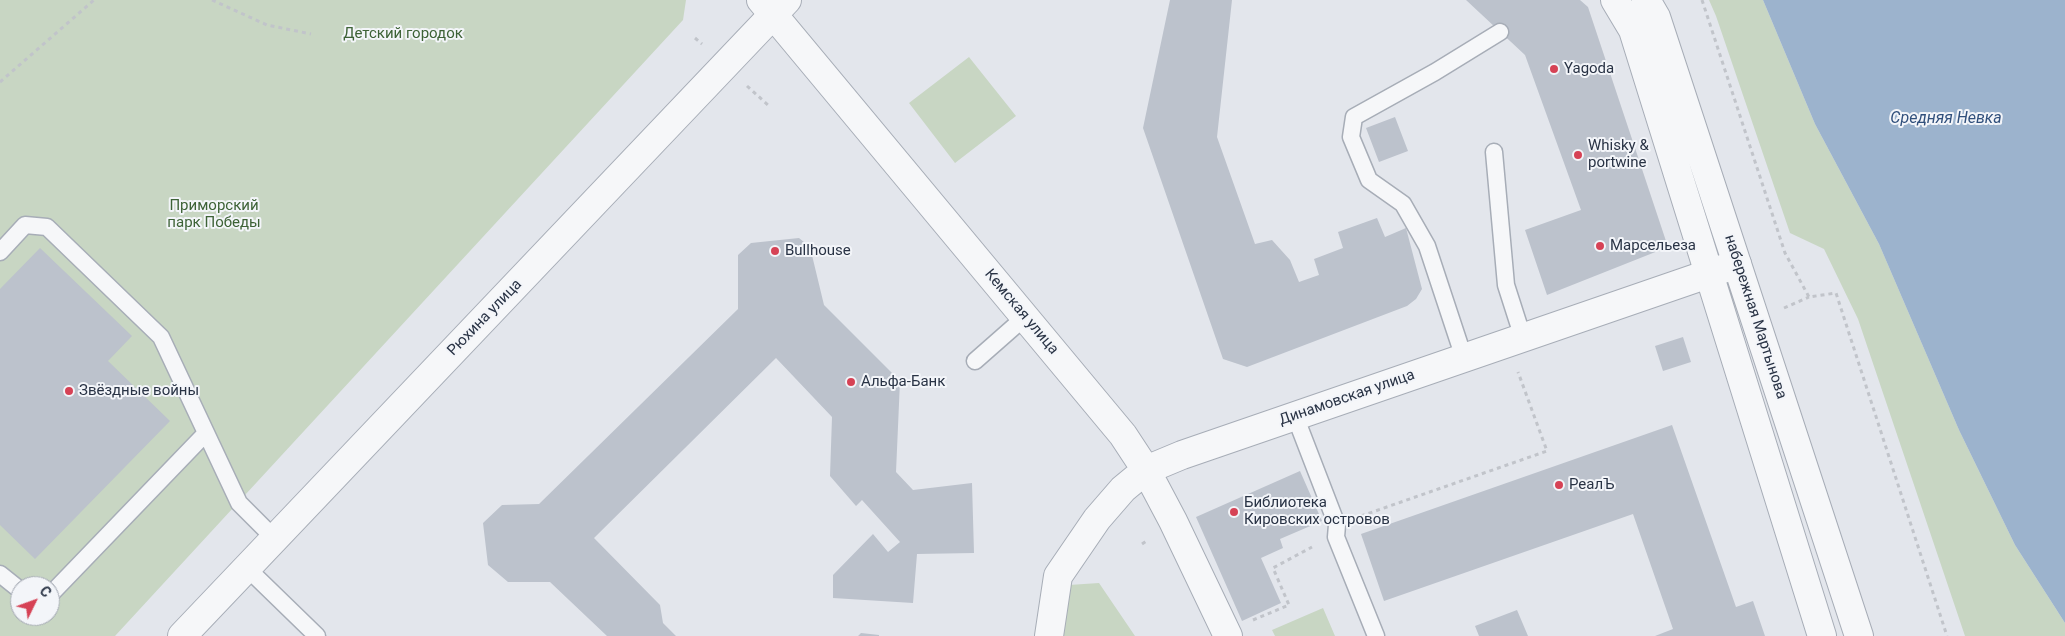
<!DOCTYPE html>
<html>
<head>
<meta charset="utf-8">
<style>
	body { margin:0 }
	#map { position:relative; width:2065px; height:636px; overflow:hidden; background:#e3e6ec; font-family:Roboto,sans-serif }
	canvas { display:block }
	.north { position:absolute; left:10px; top:576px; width:50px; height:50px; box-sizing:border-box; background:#f3f5f9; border:1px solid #a2a7b1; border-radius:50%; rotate:48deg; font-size:14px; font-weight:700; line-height:20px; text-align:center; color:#293345 }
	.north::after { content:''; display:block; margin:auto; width:18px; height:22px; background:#d64255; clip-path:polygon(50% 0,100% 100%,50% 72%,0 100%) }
</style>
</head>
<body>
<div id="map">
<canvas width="2065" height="636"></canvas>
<div class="north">С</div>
</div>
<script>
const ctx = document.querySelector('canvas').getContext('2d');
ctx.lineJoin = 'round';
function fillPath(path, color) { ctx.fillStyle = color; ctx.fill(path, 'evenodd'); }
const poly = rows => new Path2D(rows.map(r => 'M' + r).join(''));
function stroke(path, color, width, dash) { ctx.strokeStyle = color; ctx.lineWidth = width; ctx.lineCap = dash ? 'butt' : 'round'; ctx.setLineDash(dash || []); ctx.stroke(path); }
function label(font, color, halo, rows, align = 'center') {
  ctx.font = font + ' Roboto,sans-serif'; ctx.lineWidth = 4; ctx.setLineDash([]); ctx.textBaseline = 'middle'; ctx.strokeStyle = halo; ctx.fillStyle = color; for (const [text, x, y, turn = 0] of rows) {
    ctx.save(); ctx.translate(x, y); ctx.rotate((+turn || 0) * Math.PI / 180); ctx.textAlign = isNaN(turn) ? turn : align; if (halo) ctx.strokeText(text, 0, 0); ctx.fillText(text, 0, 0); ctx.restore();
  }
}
const green = poly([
	[0,0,686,0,683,20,115,636,0,636],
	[20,586,50,586,50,616,20,616],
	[1709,0,1763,0,1815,124,1879,244,1959,430,2015,545,2065,623,2065,636,1965,636,1858,319,1824,249,1790,233,1716,16],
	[969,57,1016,116,955,163,909,103],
	[1099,583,1135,636,1063,636,1069,585],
	[1323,608,1335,636,1275,636,1272,630]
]);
const water = poly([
	[1763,0,2065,0,2065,623,2015,545,1959,430,1879,244,1815,124]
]);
const building = poly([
	[1170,0,1232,0,1217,137,1255,244,1272,240,1290,260,1299,282,1319,275,1314,259,1343,248,1338,232,1377,218,1385,237,1406,228,1422,289,1416,299,1407,306,1247,367,1223,359,1143,128],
	[1466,0,1580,0,1588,7,1668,247,1547,295,1525,230,1581,210,1525,55],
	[1395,117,1408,151,1379,162,1366,128],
	[799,238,810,247,824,305,900,381,896,472,913,490,972,483,974,553,917,554,913,603,833,598,833,575,873,534,888,552,900,542,862,500,856,506,830,476,832,417,776,358,594,538,660,605,663,623,676,636,607,636,550,582,508,582,488,565,483,523,502,505,539,504,738,309,738,255,751,243],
	[40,248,132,336,108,361,170,421,35,559,0,525,0,289],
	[1683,337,1691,362,1663,371,1655,346],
	[1672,425,1736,607,1753,601,1765,636,1655,636,1673,629,1633,514,1384,601,1361,534],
	[1300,471,1322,521,1280,539,1283,548,1261,558,1281,603,1242,621,1196,517],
	[1517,610,1528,636,1479,636,1475,626],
	[861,633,879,635,879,636,858,636]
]);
const path = poly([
	[212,0,267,25,311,34],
	[1702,0,1785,253,1809,297,1836,293,1947,636],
	[695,38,702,44],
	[0,82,94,0],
	[747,86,768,105],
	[1784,308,1809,297],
	[1361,516,1547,451,1518,372],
	[1142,544,1148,540],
	[1253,620,1289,605,1273,568,1312,547]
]);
const service = poly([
	[1494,152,1506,285,1523,338],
	[0,252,25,225,47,227,161,337,239,503,275,539],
	[1464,358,1427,246,1403,204,1369,180,1351,137,1354,117,1435,72,1500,32],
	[975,361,1025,317],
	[1295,416,1337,525,1336,537,1376,636],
	[247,568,317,636],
	[0,574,20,590],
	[50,595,206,433]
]);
const minor = poly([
	[761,0,1123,435,1146,470,1173,521,1228,636],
	[1049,636,1058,576,1097,519,1123,489,1146,470,1182,455,1737,264]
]);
const tertiary = poly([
	[1615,0,1633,30,1822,636],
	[1646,0,1656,17,1859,636],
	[182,636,787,0]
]);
const markers = [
	[1554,69,5,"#d64255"],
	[1578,155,5,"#d64255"],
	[1600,246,5,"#d64255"],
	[775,251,5,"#d64255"],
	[851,382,5,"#d64255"],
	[69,391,5,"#d64255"],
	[1559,485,5,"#d64255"],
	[1234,512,5,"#d64255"]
];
const parkNames = [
	["Детский городок",403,34],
	["Приморский",214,206],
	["парк Победы",214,223]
];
const poiNames = [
	["Yagoda",1564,69],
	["Whisky &",1588,146],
	["portwine",1588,163],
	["Марсельеза",1610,246],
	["Bullhouse",785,251],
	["Альфа-Банк",861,382],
	["Звёздные войны",79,391],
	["РеалЪ",1569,485],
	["Библиотека",1244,503],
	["Кировских островов",1244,520]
];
const streetNames = [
	["Кемская улица",1021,312,50],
	["набережная Мартынова",1755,317,72],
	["Рюхина улица",485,318,-46],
	["Динамовская улица",1347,398,-19]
];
const waterNames = [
	["Средняя Невка",1946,119]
];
fillPath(green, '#c8d6c3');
fillPath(water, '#9cb3cd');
fillPath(building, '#bcc2cc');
stroke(service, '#a7adb7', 19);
stroke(minor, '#a7adb7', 30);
stroke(tertiary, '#a7adb7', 30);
stroke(path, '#c1c4ca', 3, [4, 4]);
stroke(service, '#f6f7f9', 16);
stroke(minor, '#f6f7f9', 28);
stroke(tertiary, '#f6f7f9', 28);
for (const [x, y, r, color] of markers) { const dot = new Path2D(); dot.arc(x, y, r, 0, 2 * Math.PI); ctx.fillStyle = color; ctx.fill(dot); stroke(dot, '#f3f5f9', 2); }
label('15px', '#3d6236', '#f3f5f9', parkNames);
label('15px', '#293345', '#f3f5f9', poiNames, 'left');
label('15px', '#293345', '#f3f5f9', streetNames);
label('italic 16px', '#31507c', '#f3f5f9', waterNames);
</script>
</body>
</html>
